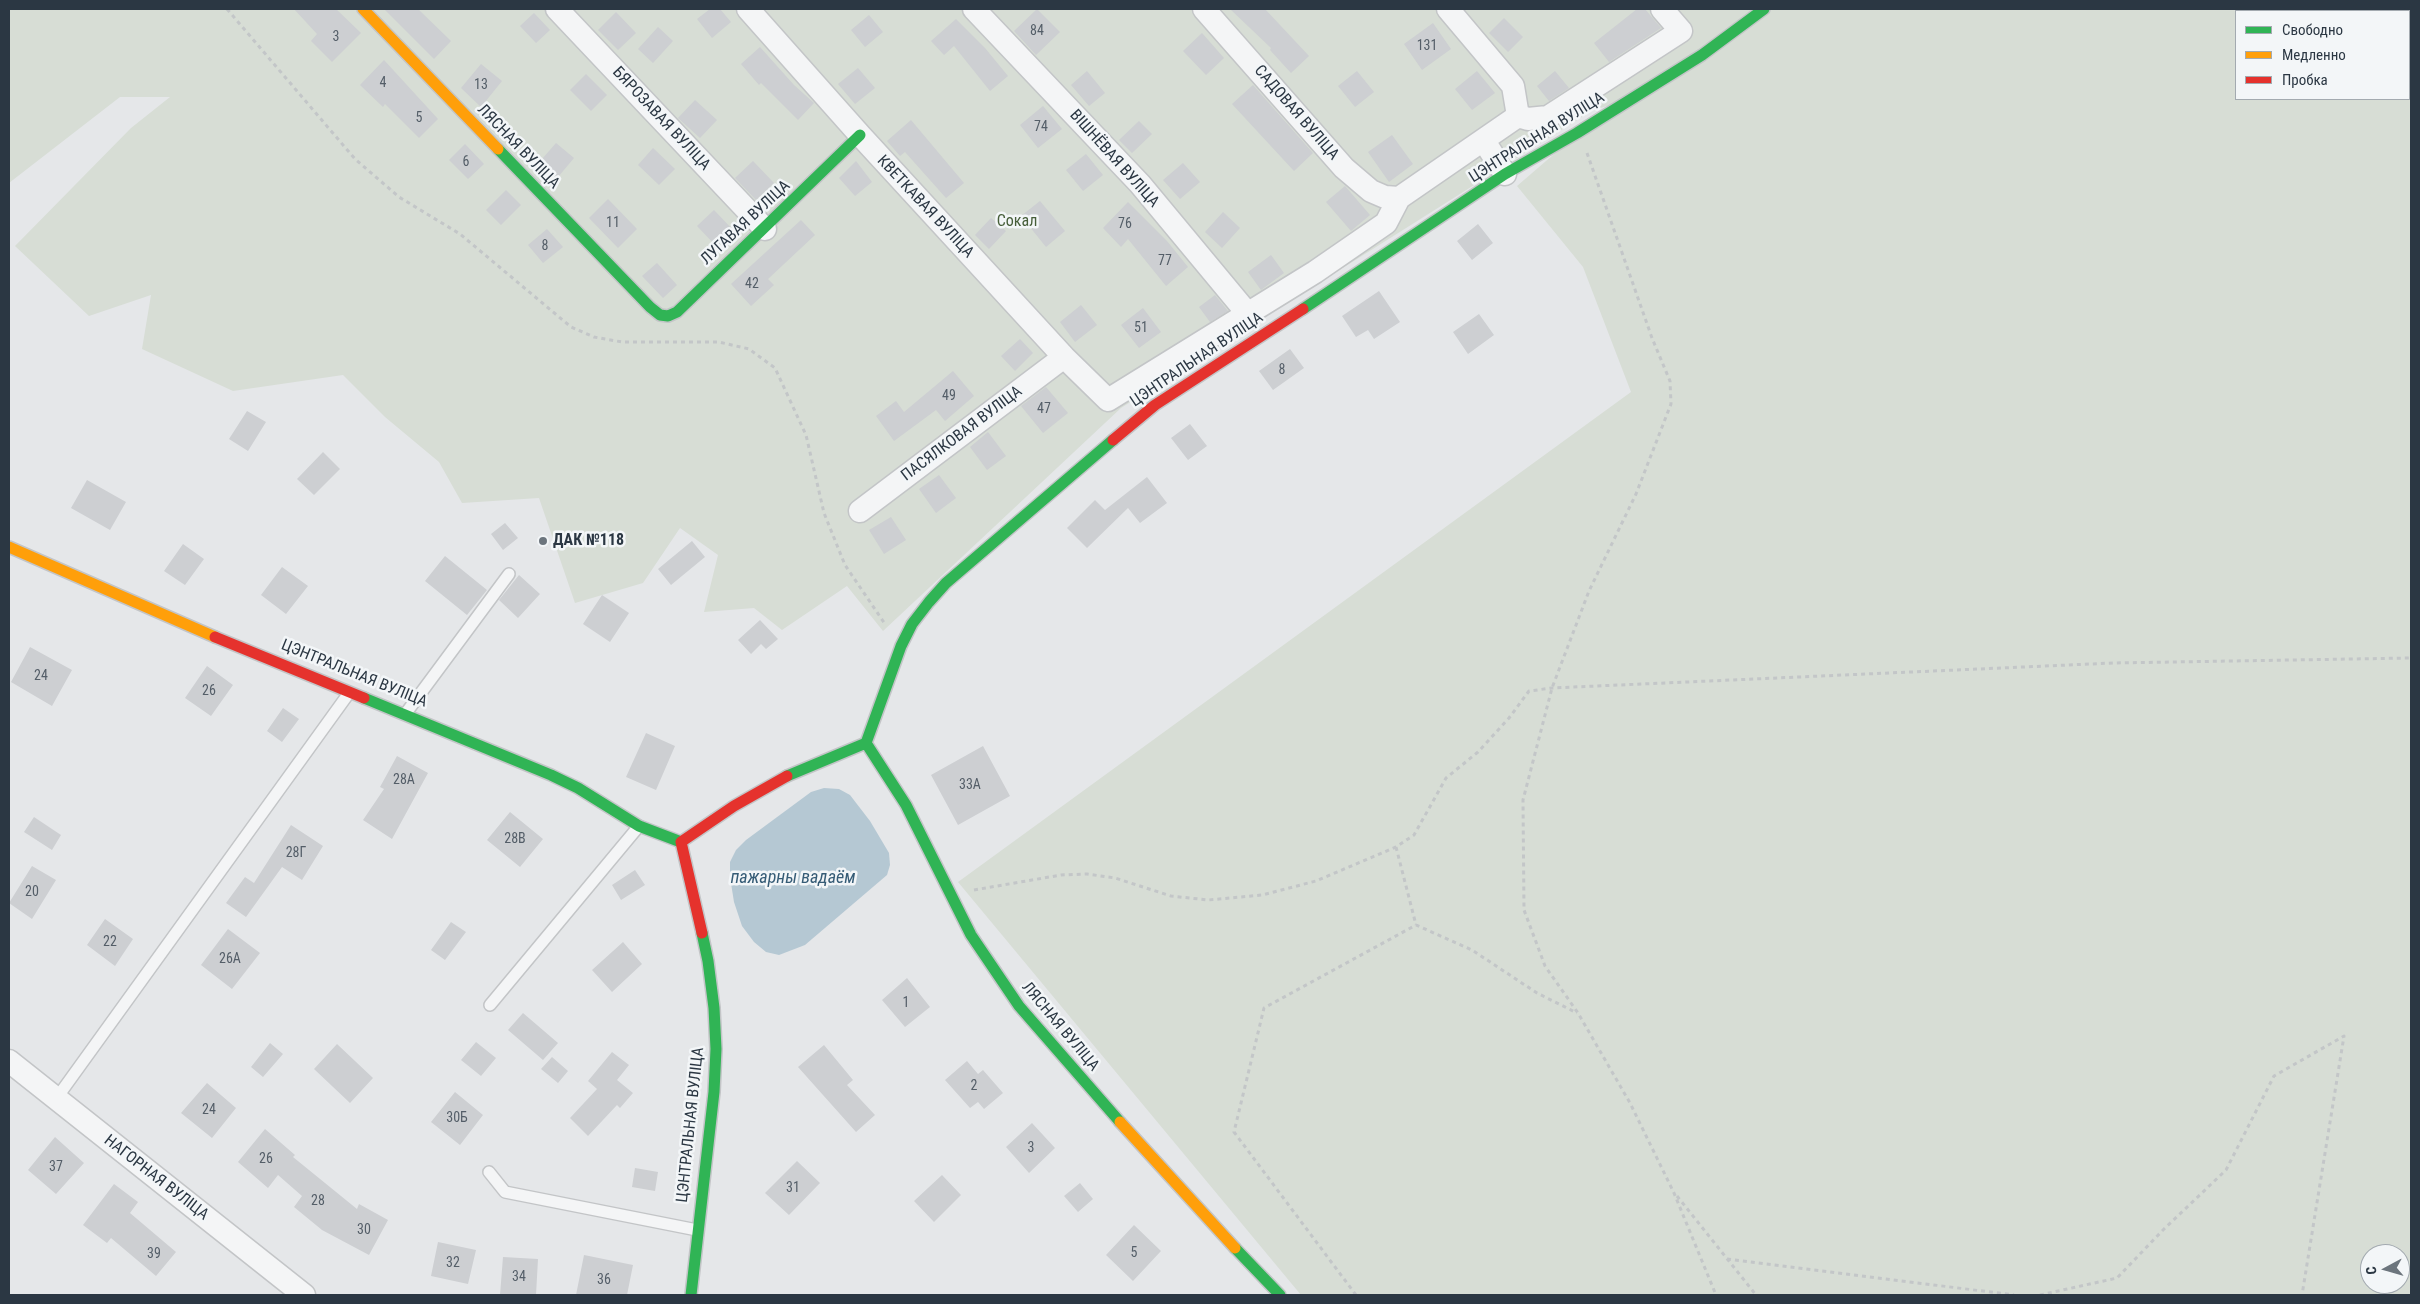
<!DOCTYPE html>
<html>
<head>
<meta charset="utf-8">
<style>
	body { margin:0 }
	#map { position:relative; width:2420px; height:1304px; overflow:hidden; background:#e5e7e9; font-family:"Roboto Condensed",sans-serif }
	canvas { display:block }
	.frame { position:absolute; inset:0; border:10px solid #2b3743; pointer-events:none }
	.legend { position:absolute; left:2235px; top:10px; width:175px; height:90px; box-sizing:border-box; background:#f3f6f8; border:1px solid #a3aab0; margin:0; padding:6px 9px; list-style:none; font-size:15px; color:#2b3743 }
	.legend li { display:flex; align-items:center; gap:10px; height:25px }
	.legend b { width:25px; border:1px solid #a3aab0 }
	.north { position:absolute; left:2360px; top:1244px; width:50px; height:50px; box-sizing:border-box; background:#f3f6f8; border:1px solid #a3aab0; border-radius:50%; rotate:264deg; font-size:14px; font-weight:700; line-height:20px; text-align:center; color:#2b3743 }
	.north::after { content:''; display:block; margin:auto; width:18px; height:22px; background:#6c757d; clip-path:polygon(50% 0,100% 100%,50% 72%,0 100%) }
</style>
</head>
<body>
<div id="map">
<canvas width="2420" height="1304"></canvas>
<div class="frame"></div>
<ul class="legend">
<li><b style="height:6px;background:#30b455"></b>Свободно</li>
<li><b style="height:6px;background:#ff9f0a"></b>Медленно</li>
<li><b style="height:6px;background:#e5322d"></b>Пробка</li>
</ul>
<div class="north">С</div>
</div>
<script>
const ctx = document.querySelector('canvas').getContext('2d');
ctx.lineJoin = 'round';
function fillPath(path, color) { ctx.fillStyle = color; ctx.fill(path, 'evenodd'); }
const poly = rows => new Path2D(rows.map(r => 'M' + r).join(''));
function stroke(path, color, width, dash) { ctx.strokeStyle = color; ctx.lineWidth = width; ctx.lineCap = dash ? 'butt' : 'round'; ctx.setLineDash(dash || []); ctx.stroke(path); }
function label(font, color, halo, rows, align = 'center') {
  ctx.font = font + ' "Roboto Condensed",sans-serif'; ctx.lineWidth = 5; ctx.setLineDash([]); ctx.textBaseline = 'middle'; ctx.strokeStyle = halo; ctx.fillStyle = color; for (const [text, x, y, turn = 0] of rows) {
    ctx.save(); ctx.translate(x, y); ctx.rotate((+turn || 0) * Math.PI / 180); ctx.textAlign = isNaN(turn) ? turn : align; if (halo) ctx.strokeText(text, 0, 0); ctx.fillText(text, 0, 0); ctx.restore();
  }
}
const green = poly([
	[9,9,2411,9,2411,1295,1301,1295,958,882,1631,392,1583,267,1517,186,1611,105,1593,110,1121,408,883,631,847,586,782,630,754,608,704,612,718,555,680,528,643,583,575,603,539,498,462,503,439,462,385,417,343,375,233,391,142,349,151,295,89,316,15,246,131,128,170,97,120,97,9,183],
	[2236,11,2409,11,2409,99,2236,99],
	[2370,1254,2400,1254,2400,1284,2370,1284]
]);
const water = poly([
	[824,788,839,789,850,795,870,821,889,853,890,865,887,875,805,945,779,955,766,952,754,942,742,926,734,902,730,877,730,862,736,850,746,840,811,792]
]);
const building = poly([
	[294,9,336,9,361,33,332,62,311,41,317,34],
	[384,9,418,9,451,41,434,59],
	[710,9,720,9,731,22,712,38,697,19],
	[1037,9,1060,32,1036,55,1014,31],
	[1230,9,1265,9,1309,56,1291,73,1270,50,1271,48],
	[1637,9,1645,9,1661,28,1609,62,1594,43],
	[616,12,636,33,618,50,598,30],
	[534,13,550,30,536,43,520,26],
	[869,15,883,32,865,47,851,30],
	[1504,18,1523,37,1508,52,1489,33],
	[956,19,985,48,1008,76,990,91,954,46,944,55,931,41],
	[1433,23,1451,49,1422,70,1404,44],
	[658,27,673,41,653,63,638,49],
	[1202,33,1224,58,1206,75,1183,51],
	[760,47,794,85,814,103,798,120,761,83,759,85,741,64],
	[384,60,438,119,419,138,385,104,383,107,360,85],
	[481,64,502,81,481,107,461,88],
	[858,68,875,88,855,104,838,84],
	[1087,71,1105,93,1089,106,1071,85],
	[1357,71,1374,92,1355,107,1338,86],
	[1477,71,1495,93,1472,110,1455,89],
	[1555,71,1569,88,1549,101,1537,86],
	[586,74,607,95,591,111,570,90],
	[1253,85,1313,153,1294,171,1232,104],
	[695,100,717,120,700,138,678,118],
	[1043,106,1062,129,1038,148,1020,125],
	[911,120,964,183,946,198,905,152,900,156,887,141],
	[1139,121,1152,134,1132,153,1119,140],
	[1392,135,1413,164,1389,182,1368,152],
	[556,143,574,158,553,183,536,166],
	[465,144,484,164,468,179,449,160],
	[653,148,675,169,659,185,638,165],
	[1086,154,1103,175,1083,191,1066,170],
	[753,161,774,183,756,200,735,178],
	[856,161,872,182,855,196,839,178],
	[1183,163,1200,182,1180,199,1163,180],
	[1345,186,1370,215,1351,231,1326,202],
	[506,190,521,205,501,225,486,210],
	[608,199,637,229,618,248,589,218],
	[1040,201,1065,231,1046,247,1021,216],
	[1128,202,1167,241,1188,267,1166,286,1128,239,1121,247,1103,228],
	[714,210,734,231,717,247,697,226],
	[1223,212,1240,228,1222,248,1205,232],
	[991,218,1006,231,989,249,975,235],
	[801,220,815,235,768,279,774,285,751,306,731,284],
	[1478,224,1493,243,1472,260,1457,241],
	[547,229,563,247,543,263,528,245],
	[1271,255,1284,273,1261,290,1248,272],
	[657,263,677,285,663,298,642,276],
	[1379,291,1400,322,1374,339,1368,330,1356,337,1342,316],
	[1215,295,1228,311,1210,322,1199,307],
	[1081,305,1097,325,1075,342,1060,322],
	[1143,308,1161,332,1139,348,1121,325],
	[1479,314,1494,335,1468,354,1453,332],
	[1020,339,1033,353,1015,371,1001,356],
	[1290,349,1304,368,1273,390,1259,371],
	[953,371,974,396,945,421,936,410,894,441,876,416,896,401,904,412],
	[1046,387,1068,413,1043,433,1021,406],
	[247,411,266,422,248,451,229,439],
	[1190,424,1207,446,1188,460,1171,438],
	[988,432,1006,456,987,470,970,447],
	[323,452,340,469,314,495,297,479],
	[939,475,956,498,936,513,919,489],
	[1147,477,1167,503,1140,523,1128,508,1087,548,1067,528,1095,500,1105,510],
	[87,480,126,502,110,530,71,508],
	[891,517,906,540,884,554,869,530],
	[505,523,518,538,503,550,491,534],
	[692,541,705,557,671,585,658,569],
	[183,544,204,559,185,585,164,571],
	[445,556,487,590,467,615,425,581],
	[282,567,308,586,286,614,261,595],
	[519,575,540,594,518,618,499,600],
	[602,595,629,613,610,642,583,624],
	[760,620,778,639,766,649,761,644,751,654,738,640],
	[30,647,72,670,52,706,11,682],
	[207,666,233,685,211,716,185,698],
	[283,708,299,719,282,742,267,731],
	[646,733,675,746,656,790,626,777],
	[983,746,1010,796,958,825,931,775],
	[397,756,428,773,392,839,363,820,384,789,380,787],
	[510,812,543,839,520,867,487,840],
	[34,817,61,835,52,850,24,832],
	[291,825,323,846,302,880,282,867,246,917,226,903,245,877,254,883],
	[32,866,56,880,32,919,9,903],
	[635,870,645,885,621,900,612,885],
	[105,919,133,939,115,966,87,945],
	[451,922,466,932,445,960,431,950],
	[228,929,260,953,232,989,201,965],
	[623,942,642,964,612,992,592,970],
	[907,978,930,1007,905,1027,882,1000],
	[523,1013,558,1043,543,1060,508,1030],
	[476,1042,496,1058,481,1076,461,1060],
	[270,1043,283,1054,263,1077,251,1067],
	[337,1044,373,1078,350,1103,314,1069],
	[824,1045,853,1080,847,1085,875,1115,856,1132,798,1067],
	[612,1052,629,1065,617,1080,633,1093,620,1108,617,1105,588,1136,570,1118,597,1089,588,1081],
	[552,1057,568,1071,558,1083,541,1069],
	[967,1061,978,1074,983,1070,1003,1093,984,1109,978,1102,970,1108,945,1080],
	[207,1083,236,1108,212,1138,181,1113],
	[455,1092,483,1115,460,1145,431,1122],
	[1032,1123,1055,1148,1029,1173,1006,1147],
	[265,1129,295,1155,293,1157,357,1209,359,1204,388,1220,369,1255,322,1230,294,1207,302,1196,278,1175,268,1188,238,1162],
	[55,1137,84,1163,56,1194,28,1170],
	[797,1161,820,1183,789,1215,765,1193],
	[635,1168,658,1172,655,1191,632,1187],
	[942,1175,961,1195,934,1222,914,1201],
	[1080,1183,1093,1199,1078,1212,1064,1196],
	[114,1184,138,1202,130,1213,176,1252,156,1276,111,1238,107,1243,83,1225],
	[1134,1225,1161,1251,1133,1281,1106,1255],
	[438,1242,476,1250,468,1284,431,1276],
	[584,1255,633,1265,627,1295,576,1295],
	[503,1257,538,1259,536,1295,500,1295]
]);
const path = poly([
	[227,9,355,159,399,197,460,234,571,327,594,337,622,342,719,342,749,349,775,368,806,435,824,513,845,565,885,624],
	[1587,153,1652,338,1670,381,1671,404,1636,494,1589,591,1552,688,1523,800,1524,910,1545,966,1578,1013,1630,1103,1674,1193,1716,1295],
	[1396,847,1416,925],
	[974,890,1061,875,1087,874,1115,878,1171,896,1208,900,1262,895,1316,881,1396,847,1414,835,1446,778,1478,752,1509,718,1529,691,1552,688,2113,663,2411,658],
	[1677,1196,1756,1295],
	[1727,1259,2014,1295],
	[1356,1295,1234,1132,1264,1008,1416,925,1472,950,1537,993,1577,1013],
	[2040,1295,2117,1278,2163,1230,2226,1170,2274,1076,2344,1036,2302,1295]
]);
const lane = poly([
	[406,713,509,574],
	[490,1005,639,826],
	[56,1099,349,693],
	[489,1172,505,1192,697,1230]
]);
const street = poly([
	[557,9,765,229],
	[748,9,860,135,1064,357,1108,400,1315,272,1386,223,1399,198,1518,116],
	[974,9,1140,184,1248,314],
	[1204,9,1344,168,1371,191,1385,197,1399,198],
	[1448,9,1513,86,1518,116],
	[1518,116,1528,119,1548,117,1681,31,1662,9],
	[1484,141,1505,174],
	[860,511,1064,357],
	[9,1061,304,1295]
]);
const fast = poly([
	[498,149,650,307,660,315,668,316,677,312,860,135],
	[1303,309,1505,174,1577,133,1702,55,1764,9],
	[364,698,551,775,578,788,639,826,681,842],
	[866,743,906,805,971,935,1019,1006,1120,1122],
	[787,776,866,743,901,646,912,624,929,602,946,583,1113,440],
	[1235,1248,1280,1295],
	[691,1295,714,1092,716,1049,714,1008,708,961,702,933]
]);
const slow = poly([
	[363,9,498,149],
	[9,547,215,637],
	[1120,1122,1235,1248]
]);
const jam = poly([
	[1113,440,1155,405,1303,309],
	[215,637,364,698],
	[702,933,681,842,734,806,787,776]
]);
const markers = [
	[543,541,5,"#6c757d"]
];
const numberNames = [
	["84",1037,31],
	["3",336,37],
	["131",1427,46],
	["4",383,83],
	["13",481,85],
	["5",419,118],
	["74",1041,127],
	["6",466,162],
	["11",613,223],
	["76",1125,224],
	["8",545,246],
	["77",1165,261],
	["42",752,284],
	["51",1141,328],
	["8",1282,370],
	["49",949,396],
	["47",1044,409],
	["24",41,676],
	["26",209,691],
	["28А",404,780],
	["33А",970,785],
	["28В",515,839],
	["28Г",296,853],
	["20",32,892],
	["22",110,942],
	["26А",230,959],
	["1",906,1003],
	["2",974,1086],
	["24",209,1110],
	["30Б",457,1118],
	["3",1031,1148],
	["26",266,1159],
	["37",56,1167],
	["31",793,1188],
	["28",318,1201],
	["30",364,1230],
	["5",1134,1253],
	["39",154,1254],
	["32",453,1263],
	["34",519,1277],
	["36",604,1280]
];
const streetNames = [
	["САДОВАЯ ВУЛІЦА",1296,113,49],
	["БЯРОЗАВАЯ ВУЛІЦА",661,119,47],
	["ЦЭНТРАЛЬНАЯ ВУЛІЦА",1537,138,-32],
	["ЛЯСНАЯ ВУЛІЦА",518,147,46],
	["ВІШНЁВАЯ ВУЛІЦА",1114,159,48],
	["КВЕТКАВАЯ ВУЛІЦА",925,207,47],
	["ЛУГАВАЯ ВУЛІЦА",746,223,-43],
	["ЦЭНТРАЛЬНАЯ ВУЛІЦА",1197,360,-34],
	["ПАСЯЛКОВАЯ ВУЛІЦА",962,434,-37],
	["ЦЭНТРАЛЬНАЯ ВУЛІЦА",354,674,22],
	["ЛЯСНАЯ ВУЛІЦА",1060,1027,50],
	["ЦЭНТРАЛЬНАЯ ВУЛІЦА",691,1125,-84],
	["НАГОРНАЯ ВУЛІЦА",156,1178,38]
];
const parkNames = [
	["Сокал",1017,222]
];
const poiNames = [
	["ДАК №118",553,541]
];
const waterNames = [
	["пажарны вадаём",793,878]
];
fillPath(green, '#d7ddd5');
fillPath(water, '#b5c8d3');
fillPath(building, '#cdcfd2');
stroke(lane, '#c3c5c7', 14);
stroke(street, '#c3c5c7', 25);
stroke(fast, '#c3c5c7', 14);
stroke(slow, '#c3c5c7', 14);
stroke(jam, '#c3c5c7', 14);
stroke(path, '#c3c6c8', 3, [4, 4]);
stroke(lane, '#f4f5f6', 11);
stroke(street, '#f4f5f6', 22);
stroke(fast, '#30b455', 11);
stroke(slow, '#ff9f0a', 11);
stroke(jam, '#e5322d', 11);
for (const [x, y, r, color] of markers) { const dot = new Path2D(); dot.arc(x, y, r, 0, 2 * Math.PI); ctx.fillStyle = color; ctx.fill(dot); stroke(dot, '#f3f6f8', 2); }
label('14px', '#545e68', null, numberNames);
label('16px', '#2b3743', '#f3f6f8', streetNames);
label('16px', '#465e39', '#f3f6f8', parkNames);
label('bold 16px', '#2b3743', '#f3f6f8', poiNames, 'left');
label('italic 18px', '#365c76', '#f3f6f8', waterNames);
</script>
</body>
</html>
